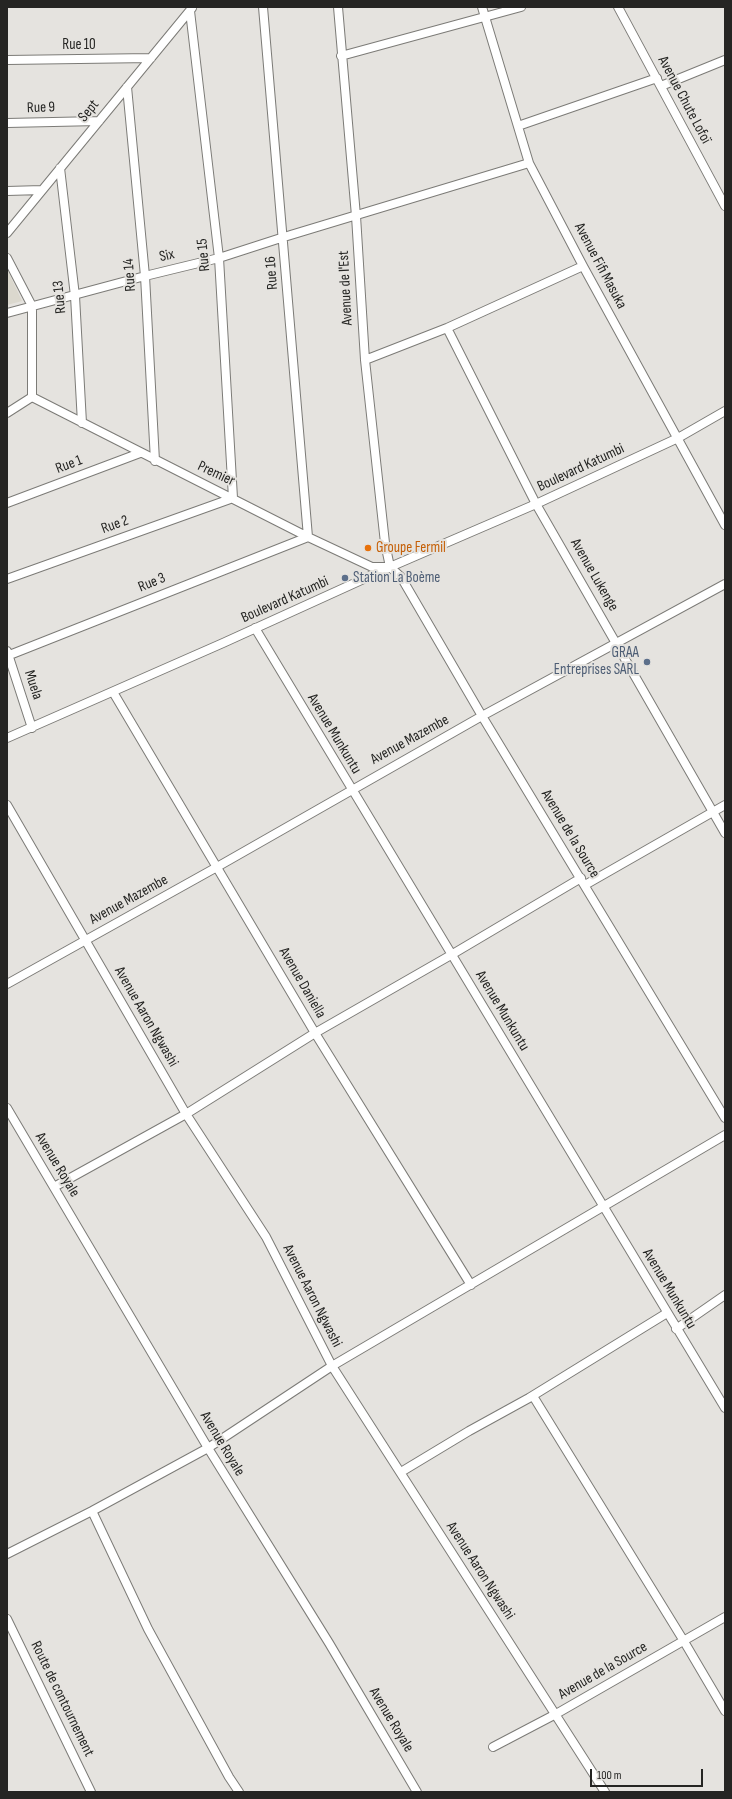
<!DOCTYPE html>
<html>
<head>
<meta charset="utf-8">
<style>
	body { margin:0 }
	#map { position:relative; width:732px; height:1799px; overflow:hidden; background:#e5e3df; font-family:"Sofia Sans Condensed",sans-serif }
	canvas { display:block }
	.frame { position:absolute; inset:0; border:8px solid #252523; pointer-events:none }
	.scale { position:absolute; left:590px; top:1769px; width:113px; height:18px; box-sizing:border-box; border:2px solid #252523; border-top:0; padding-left:5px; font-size:12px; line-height:14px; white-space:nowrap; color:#252523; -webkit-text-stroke:3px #e5e3df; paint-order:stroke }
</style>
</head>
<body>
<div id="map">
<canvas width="732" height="1799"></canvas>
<div class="frame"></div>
<div class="scale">100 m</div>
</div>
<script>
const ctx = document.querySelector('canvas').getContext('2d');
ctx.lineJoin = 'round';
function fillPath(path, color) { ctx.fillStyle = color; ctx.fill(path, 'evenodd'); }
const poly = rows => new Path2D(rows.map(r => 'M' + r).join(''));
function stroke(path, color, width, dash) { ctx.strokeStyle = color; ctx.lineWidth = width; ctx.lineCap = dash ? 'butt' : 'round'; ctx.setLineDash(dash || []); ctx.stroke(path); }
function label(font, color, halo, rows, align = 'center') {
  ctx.font = font + ' "Sofia Sans Condensed",sans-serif'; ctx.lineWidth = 4; ctx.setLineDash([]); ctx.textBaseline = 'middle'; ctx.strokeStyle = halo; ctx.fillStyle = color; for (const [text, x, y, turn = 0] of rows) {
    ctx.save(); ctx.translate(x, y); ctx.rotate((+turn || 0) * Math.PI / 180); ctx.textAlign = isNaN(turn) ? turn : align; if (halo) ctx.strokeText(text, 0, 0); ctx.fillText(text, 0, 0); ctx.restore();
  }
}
const built = poly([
	[7,269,22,301,7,305]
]);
const minor = poly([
	[338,7,356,216,365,360,385,543,390,567],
	[482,7,529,163,583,266,725,525],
	[618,7,725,206],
	[341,56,521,7],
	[7,60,151,58],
	[661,86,725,60],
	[127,87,145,276,155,461],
	[7,123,99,121],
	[518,126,657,78],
	[60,168,75,296,82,423],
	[7,191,42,190],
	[7,233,192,8],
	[7,258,32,306,32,397,7,413],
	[7,313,145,276,219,258,284,237,529,163],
	[447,328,536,504,725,833],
	[365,360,447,328,583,266],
	[32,397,308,537,372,567,388,567],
	[7,503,140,453],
	[390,567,401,577,482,716,725,1118],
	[7,579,233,498,219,258,190,11],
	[255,628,725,1408],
	[7,651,32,728],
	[7,656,308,537,263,7],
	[113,692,315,1033,471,1285],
	[7,738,223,643,390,567,536,504,678,438,725,411],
	[7,805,186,1114,266,1237,332,1366,605,1792],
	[585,885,725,805],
	[7,984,217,867,482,716,725,584],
	[7,1108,208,1448,329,1643,417,1792],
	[54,1187,186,1114,315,1033,451,955,581,878],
	[676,1329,725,1295],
	[533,1396,682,1638,725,1711],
	[401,1472,469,1431,529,1398,667,1313],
	[92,1511,148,1629,229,1777,239,1792],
	[7,1554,92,1511,208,1448,332,1366,725,1135],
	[7,1619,91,1792],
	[493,1747,556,1714,725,1617]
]);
const markers = [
	[368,548,4,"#e8710a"],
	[345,578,4,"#5c6f8a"],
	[647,662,4,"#5c6f8a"]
];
const streetNames = [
	["Rue 10",79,45],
	["Avenue Chute Lofoï",684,100,62],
	["Rue 9",41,108,-2],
	["Sept",89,111,-51],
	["Rue 15",204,255,-95],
	["Six",167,256,-13],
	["Avenue Fifi Masuka",600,266,62],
	["Rue 16",272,273,-94],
	["Rue 14",130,275,-94],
	["Avenue de l'Est",346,288,-93],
	["Rue 13",60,297,-95],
	["Rue 1",69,465,-21],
	["Boulevard Katumbi",581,468,-25],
	["Premier",216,474,25],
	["Rue 2",115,525,-20],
	["Avenue Lukenge",594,575,60],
	["Rue 3",152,583,-22],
	["Boulevard Katumbi",285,600,-24],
	["Muela",33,685,72],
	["Avenue Munkuntu",334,734,59],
	["Avenue Mazembe",410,740,-29],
	["Avenue de la Source",570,834,59],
	["Avenue Mazembe",129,900,-29],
	["Avenue Daniella",302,983,60],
	["Avenue Munkuntu",502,1011,59],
	["Avenue Aaron Ngwashi",146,1017,60],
	["Avenue Royale",57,1165,59],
	["Avenue Munkuntu",669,1289,59],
	["Avenue Aaron Ngwashi",312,1296,63],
	["Avenue Royale",222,1444,59],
	["Avenue Aaron Ngwashi",480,1571,57],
	["Avenue de la Source",603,1671,-30],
	["Route de contournement",62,1699,64],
	["Avenue Royale",391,1720,59]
];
const foodNames = [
	["Groupe Fermil",376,548]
];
const serviceNames = [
	["Station La Boème",353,578],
	["GRAA",639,653,"right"],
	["Entreprises SARL",639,670,"right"]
];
fillPath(built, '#dbd8ce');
stroke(minor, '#7c7b77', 10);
stroke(minor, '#fff', 8);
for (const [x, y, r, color] of markers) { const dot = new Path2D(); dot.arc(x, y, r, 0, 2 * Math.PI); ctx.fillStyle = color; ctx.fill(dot); stroke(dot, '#e5e3df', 1.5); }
label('15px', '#252523', '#e5e3df', streetNames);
label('15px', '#c56008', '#e5e3df', foodNames, 'left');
label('15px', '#4e5e75', '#e5e3df', serviceNames, 'left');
</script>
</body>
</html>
